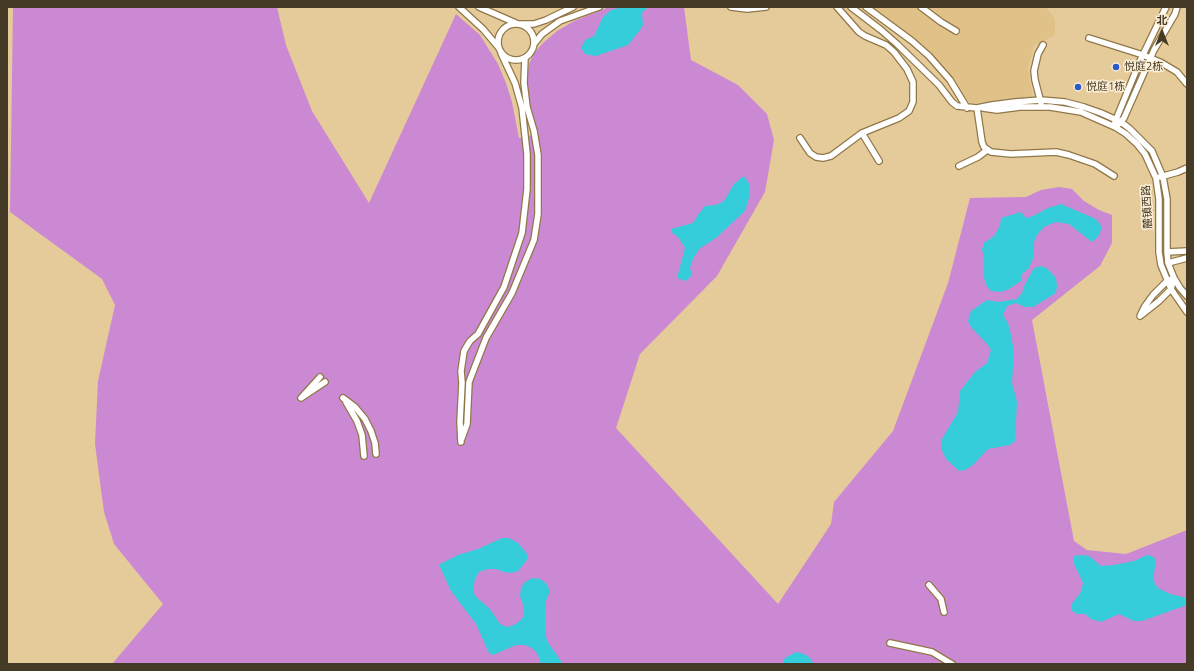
<!DOCTYPE html>
<html>
<head>
<meta charset="utf-8">
<style>
	body { margin:0 }
	#map { position:relative; width:1194px; height:671px; overflow:hidden; background:#e6cb9a; font-family:"Titillium Web","Noto Sans SC",sans-serif }
	canvas { display:block }
	.frame { position:absolute; inset:0; border:8px solid #453a26; pointer-events:none }
	.north { position:absolute; left:1142px; top:12px; width:40px; height:40px; -webkit-text-stroke:3px #fceed5; paint-order:stroke; rotate:0deg; font-size:11px; font-weight:700; line-height:16px; text-align:center; color:#453a26 }
	.north::after { content:''; display:block; margin:auto; width:14px; height:18px; background:#453a26; clip-path:polygon(50% 0,100% 100%,50% 72%,0 100%) }
</style>
</head>
<body>
<div id="map">
<canvas width="1194" height="671"></canvas>
<div class="frame"></div>
<div class="north">北</div>
</div>
<script>
const ctx = document.querySelector('canvas').getContext('2d');
ctx.lineJoin = 'round';
function fillPath(path, color) { ctx.fillStyle = color; ctx.fill(path, 'evenodd'); }
const poly = rows => new Path2D(rows.map(r => 'M' + r).join(''));
function stroke(path, color, width, dash) { ctx.strokeStyle = color; ctx.lineWidth = width; ctx.lineCap = dash ? 'butt' : 'round'; ctx.setLineDash(dash || []); ctx.stroke(path); }
function label(font, color, halo, rows, align = 'center') {
  ctx.font = font + ' "Titillium Web","Noto Sans SC",sans-serif'; ctx.lineWidth = 3; ctx.setLineDash([]); ctx.textBaseline = 'middle'; ctx.strokeStyle = halo; ctx.fillStyle = color; for (const [text, x, y, turn = 0] of rows) {
    ctx.save(); ctx.translate(x, y); ctx.rotate((+turn || 0) * Math.PI / 180); ctx.textAlign = isNaN(turn) ? turn : align; if (halo) ctx.strokeText(text, 0, 0); ctx.fillText(text, 0, 0); ctx.restore();
  }
}
const built = poly([
	[871,7,1046,7,1055,19,1055,35,1034,46,1028,68,1033,98,975,103,970,102,965,98,912,38]
]);
const green = poly([
	[13,7,277,7,286,45,312,111,369,203,456,14,480,35,498,64,506,83,512,102,519,138,538,134,528,100,527,80,529,64,534,53,543,43,557,31,574,21,609,7,684,7,691,60,738,85,767,114,774,140,765,192,717,276,640,354,616,428,778,604,831,524,834,502,893,431,948,283,970,198,1026,197,1041,190,1059,187,1072,189,1084,201,1099,210,1112,215,1112,243,1100,266,1032,320,1074,541,1087,550,1126,554,1187,530,1187,664,112,664,163,604,114,544,104,512,95,444,98,381,115,305,102,279,10,212]
]);
const water = poly([
	[624,7,648,7,642,13,643,25,640,30,628,45,596,56,585,54,581,48,585,40,594,36,603,17,611,10],
	[744,176,750,185,749,198,745,211,716,238,699,249,693,259,690,268,692,275,686,281,677,278,685,248,678,237,671,232,671,229,693,223,698,215,705,206,716,205,724,201,734,184],
	[1061,204,1096,219,1102,227,1098,237,1092,242,1069,224,1056,222,1044,227,1037,235,1034,242,1034,256,1029,268,1021,275,1021,281,1009,289,1001,292,991,291,986,285,984,278,984,256,982,250,984,243,994,236,1000,226,1001,218,1021,212,1026,218,1033,216,1048,208],
	[1041,266,1047,268,1056,278,1057,286,1056,293,1033,307,1025,307,1016,303,1007,306,1003,315,1008,323,1011,335,1014,352,1012,383,1017,402,1015,441,1010,445,988,449,973,465,965,470,959,471,946,459,941,448,942,439,958,412,960,391,975,372,987,363,991,350,987,344,971,327,968,321,971,311,987,300,998,302,1017,299,1022,293,1025,284,1034,268],
	[502,538,509,538,518,543,527,554,527,560,518,571,511,573,504,572,496,569,488,569,479,572,475,579,473,589,475,596,490,609,500,624,507,627,514,625,521,620,524,615,524,607,520,596,521,588,524,583,532,578,540,579,546,583,550,591,545,603,545,630,547,641,563,664,541,664,537,653,532,648,525,645,516,645,493,655,489,653,476,624,451,591,440,567,440,564,458,555,478,549],
	[1083,555,1089,556,1101,566,1114,565,1134,561,1147,555,1152,556,1156,560,1153,580,1158,588,1170,594,1187,598,1187,605,1142,621,1134,621,1119,614,1101,622,1091,619,1085,614,1077,614,1071,610,1071,605,1081,592,1083,583,1074,564,1073,556],
	[796,652,801,653,808,656,814,664,784,664,783,661,785,658]
]);
const street = poly([
	[459,7,483,29,499,48],
	[479,7,518,24,534,24,546,20,573,7],
	[731,7,747,9,766,7],
	[851,7,881,30,897,44,939,85,952,102,957,106,977,108,992,105,1015,102,1041,100,1065,102,1084,107,1101,113,1121,122,1130,129,1152,151,1163,177,1167,199,1167,252,1168,263,1174,278,1180,288,1187,296],
	[866,7,912,41,929,56,950,80,967,108],
	[921,7,941,22,956,31],
	'498 42a18 18 0 1 1 36 0a18 18 0 1 1-36 0Z',
	[1089,38,1143,55,1162,63,1177,72,1187,84],
	[534,44,542,34,560,21,599,7],
	[1041,103,1035,80,1034,71,1038,54,1043,45],
	[977,108,982,142,984,147,991,152,1011,154,1056,152,1069,155,1095,164,1114,176],
	[983,108,997,110,1020,107,1050,107,1081,112,1115,127,1126,134,1137,144,1145,154,1156,178,1159,199,1159,252,1161,265,1171,289,1187,312],
	[1115,122,1140,61,1166,7],
	[1119,124,1124,118,1154,50,1175,14,1177,7],
	[862,133,879,161],
	[800,138,810,153,816,157,823,158,831,156,862,133,899,118,909,111,913,102,913,82,907,69,894,52,886,45,865,36,859,32,837,7],
	[959,166,978,157,987,150],
	[1160,177,1178,172,1187,168],
	[1167,252,1187,251],
	[1168,263,1187,258],
	[1174,278,1171,289,1159,301,1140,316,1145,306,1153,295,1167,281,1174,278],
	[320,377,301,398,325,382],
	[343,398,355,407,365,419,371,431,375,443,376,454],
	[346,402,357,421,362,435,364,456],
	[462,438,467,424,469,382,486,338,512,293,534,240,538,214,538,155,534,131,527,107,524,83,525,58],
	[461,442,460,422,462,383,461,371,464,351,470,341,478,334,504,287,522,233,527,189,527,154,522,108,515,83,501,53],
	[929,585,941,599,944,612],
	[890,643,932,652,952,664]
]);
const markers = [
	[1116,67,4,"#285bc9"],
	[1078,87,4,"#285bc9"]
];
const poiNames = [
	["悦庭2栋",1124,67],
	["悦庭1栋",1086,87]
];
const streetNames = [
	["麓镇西路",1148,207,-93]
];
fillPath(built, '#e0c289');
fillPath(green, '#cb89d3');
fillPath(water, '#35cdd9');
stroke(street, '#907748', 8);
stroke(street, '#fff', 5.5);
for (const [x, y, r, color] of markers) { const dot = new Path2D(); dot.arc(x, y, r, 0, 2 * Math.PI); ctx.fillStyle = color; ctx.fill(dot); stroke(dot, '#fceed5', 1.5); }
label('11px', '#453a26', '#fceed5', poiNames, 'left');
label('11px', '#453a26', '#fceed5', streetNames);
</script>
</body>
</html>
